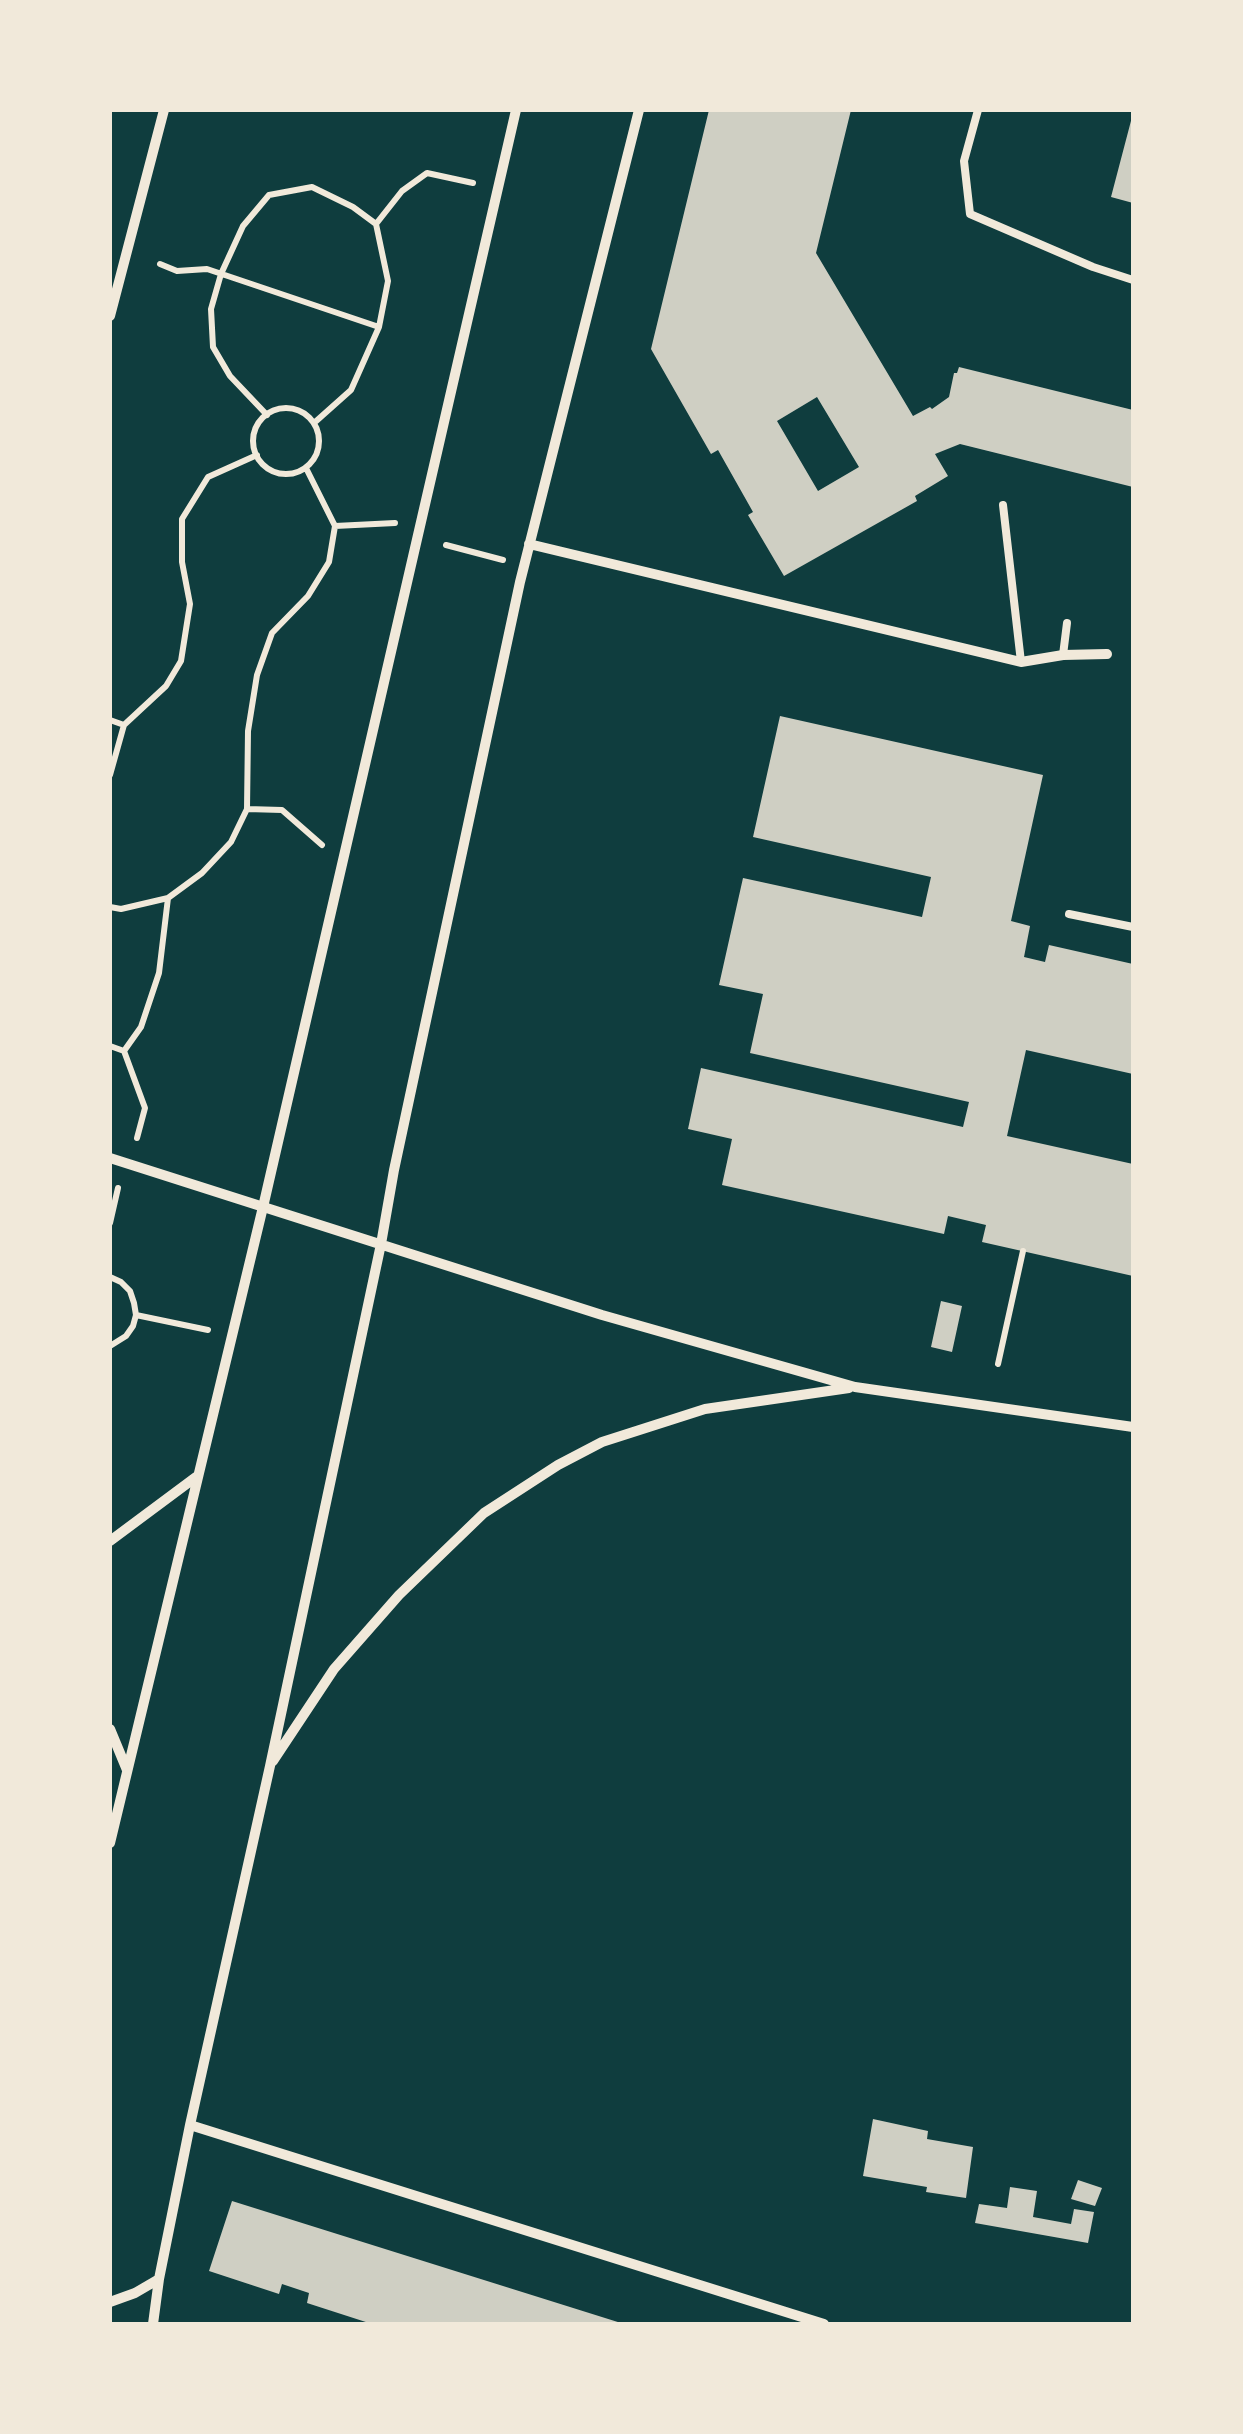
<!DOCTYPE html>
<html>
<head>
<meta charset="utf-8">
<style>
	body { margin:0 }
	#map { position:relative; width:1243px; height:2434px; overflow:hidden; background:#0f3d3e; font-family:"Open Sans",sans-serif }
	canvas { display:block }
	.frame { position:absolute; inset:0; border:112px solid #f1e9da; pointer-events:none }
</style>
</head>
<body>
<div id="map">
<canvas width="1243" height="2434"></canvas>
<div class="frame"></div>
</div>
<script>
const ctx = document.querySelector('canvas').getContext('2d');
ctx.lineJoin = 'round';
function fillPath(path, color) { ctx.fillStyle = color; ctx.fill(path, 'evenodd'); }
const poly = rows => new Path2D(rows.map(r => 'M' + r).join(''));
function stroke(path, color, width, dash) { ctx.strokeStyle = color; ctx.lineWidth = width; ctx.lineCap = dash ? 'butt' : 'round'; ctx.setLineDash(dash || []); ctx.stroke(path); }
const building = poly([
	[709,110,851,110,816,253,913,416,930,407,932,409,949,397,954,373,957,373,959,367,1133,410,1133,487,960,444,935,454,948,476,915,496,917,501,784,576,748,515,753,512,718,450,711,454,651,349],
	[817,397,859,467,818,491,777,421],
	[1132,117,1133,117,1133,203,1111,197],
	[780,716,1043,775,1011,921,1030,926,1024,957,1045,962,1049,945,1133,964,1133,1074,1026,1050,1007,1136,1133,1164,1133,1276,982,1242,986,1225,948,1216,944,1234,722,1185,732,1139,688,1129,701,1068,963,1127,969,1102,750,1053,763,994,719,985,743,878,922,917,931,877,753,837],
	[941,1301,962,1306,952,1352,931,1347],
	[873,2119,928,2131,927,2139,973,2147,966,2198,926,2192,927,2187,863,2176],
	[1078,2180,1102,2188,1095,2206,1071,2199],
	[1010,2187,1037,2191,1033,2217,1071,2224,1074,2209,1094,2212,1088,2243,975,2223,979,2204,1007,2208],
	[232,2201,621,2323,621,2324,372,2324,307,2303,309,2293,282,2284,279,2294,209,2271]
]);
const path = poly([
	[160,264,177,271,207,269,379,327],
	'253 441a33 33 0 1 1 66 0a33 33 0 1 1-66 0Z',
	[267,415,230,376,213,347,211,309,221,274,243,226,269,195,312,187,353,207,376,224],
	[314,423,351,390,379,327,388,281,376,224,402,191,427,173,473,183],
	[335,526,395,523],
	[446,545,503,560],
	[110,720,124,725],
	[110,775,124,725,166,686,181,661,190,604,182,562,182,519,208,477,257,455],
	[247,809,282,810,322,845],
	[110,907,121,909,168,898,202,873,231,842,247,809,248,731,257,675,272,633,308,596,329,562,335,526,306,468],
	[110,1046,124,1051],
	[137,1138,145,1108,124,1051,141,1027,159,973,168,898],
	[110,1223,118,1188],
	[110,1277,121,1282,130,1291,134,1303,136,1315,133,1326,126,1336,110,1346],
	[136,1315,208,1330],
	[998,1364,1023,1251]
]);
const service = poly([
	[978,110,964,161,970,214,1093,267,1133,280],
	[1003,505,1021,662],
	[1063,655,1067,623],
	[1069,914,1133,927]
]);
const minor = poly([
	[110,316,164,110],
	[529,544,1021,662,1063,655,1107,654],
	[110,1158,602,1315,855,1387,1133,1427],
	[110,1541,196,1477],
	[110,1729,127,1770],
	[273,1761,334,1669,399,1595,484,1513,558,1465,602,1442,705,1409,849,1388],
	[110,1843,263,1207,516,110],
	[190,2125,824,2324],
	[110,2302,135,2293,159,2279],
	[153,2324,159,2279,190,2125,270,1766,381,1244,394,1170,520,582,639,110]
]);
fillPath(building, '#cfcfc3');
stroke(path, '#f1e9da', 6);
stroke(service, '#f1e9da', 8);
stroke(minor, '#f1e9da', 10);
</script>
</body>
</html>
